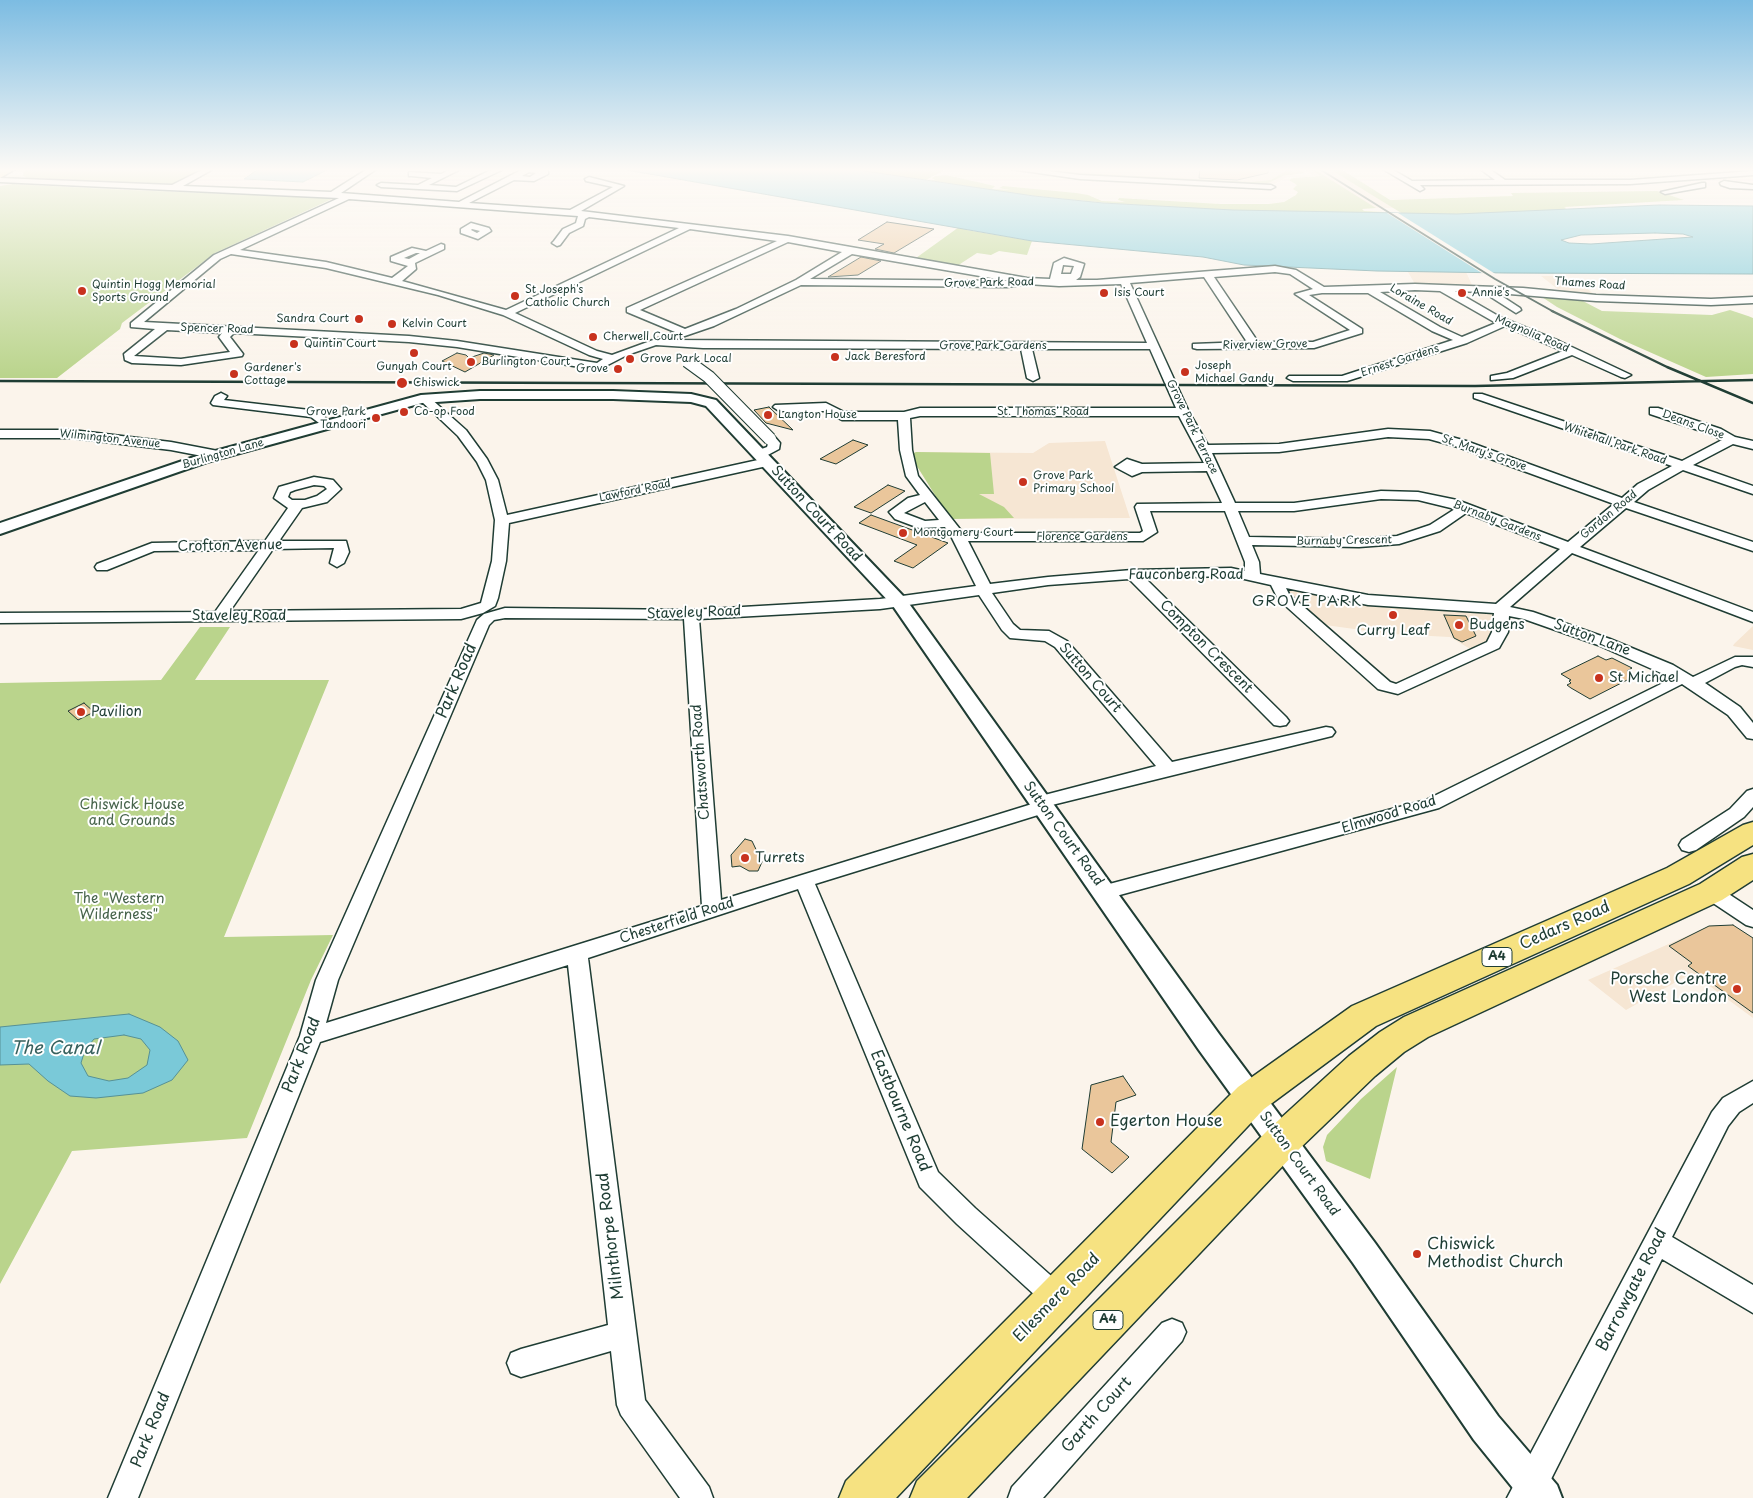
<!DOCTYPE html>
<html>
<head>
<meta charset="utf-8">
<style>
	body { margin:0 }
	canvas { display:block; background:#fbf4eb }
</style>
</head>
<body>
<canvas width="1753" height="1498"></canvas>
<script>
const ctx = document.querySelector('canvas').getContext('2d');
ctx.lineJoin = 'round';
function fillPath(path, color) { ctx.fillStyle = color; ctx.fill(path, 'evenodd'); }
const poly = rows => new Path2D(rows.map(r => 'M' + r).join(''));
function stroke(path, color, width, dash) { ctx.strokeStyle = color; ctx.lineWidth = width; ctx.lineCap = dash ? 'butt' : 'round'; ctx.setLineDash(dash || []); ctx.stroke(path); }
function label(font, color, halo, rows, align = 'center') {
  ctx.font = font + ' "Playpen Sans",sans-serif'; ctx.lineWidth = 4; ctx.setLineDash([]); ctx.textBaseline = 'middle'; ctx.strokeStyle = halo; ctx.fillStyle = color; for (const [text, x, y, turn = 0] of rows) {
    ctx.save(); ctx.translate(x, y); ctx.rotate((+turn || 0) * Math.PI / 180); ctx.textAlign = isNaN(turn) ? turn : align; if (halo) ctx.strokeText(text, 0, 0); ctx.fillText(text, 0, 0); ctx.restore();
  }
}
const built = poly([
	[1033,168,1291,168,1279,176,1289,176,1269,187,1113,178,1061,173],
	[1302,168,1339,168,1390,200,1413,208,1364,208],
	[1425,271,1466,272,1473,287,1415,284,1408,272],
	[1541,276,1563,276,1574,284,1581,284,1595,295,1560,291],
	[1105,441,1130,518,950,519,910,455,916,452,1033,453,1049,443],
	[1279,581,1340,595,1492,608,1501,627,1477,653,1450,637,1391,634,1325,625,1283,596],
	[1753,626,1753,650,1733,646,1734,644],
	[1733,925,1753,938,1753,1018,1692,973,1626,1010,1588,980,1709,926]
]);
const green = poly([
	[31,168,205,168,173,184,27,178,23,176,24,171],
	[844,168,948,168,926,180,935,180,932,178,935,176,946,175,995,186,992,189,1010,190,999,188,1003,186,1076,193,1088,195,1102,201,1125,202,1118,200,1119,198,1220,204,1269,204,1284,202,1296,195,1298,192,1293,189,1297,185,1289,180,1293,178,1321,176,1308,168,1312,168,1376,208,1362,209,1364,211,1383,212,1388,215,1280,213,1118,204,1034,196],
	[1029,168,1062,172,1252,182,1271,180,1291,168,1296,168,1304,173,1283,176,1262,186,1112,178,1061,173],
	[1328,168,1339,168,1390,200,1513,196,1511,193,1657,191,1684,200,1564,207,1566,208,1564,210,1492,215,1403,214],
	[12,184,128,190,334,198,215,253,122,323,120,329,57,378,0,378,0,186],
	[959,227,967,230,1032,241,1027,255,999,251,991,255,977,253,957,266,916,258],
	[1539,295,1581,300,1602,311,1712,315,1730,310,1748,316,1753,318,1753,374,1706,377,1620,339,1557,307],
	[916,452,990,453,994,494,979,494,1004,507,1014,518,950,519,910,455],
	[200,627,230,627,195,680,329,680,224,937,333,935,311,980,247,1138,72,1151,0,1284,0,683,161,680],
	[1397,1067,1370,1179,1326,1161,1323,1147,1327,1135,1361,1099]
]);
const water = poly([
	[260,168,331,168,303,182,244,179,260,168],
	[615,168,844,168,1034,196,1103,203,1233,210,1457,214,1659,205,1753,206,1753,274,1506,273,1377,271,1244,265,1203,257,1032,241,615,168],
	[1655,233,1683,234,1693,237,1591,244,1569,243,1561,240,1581,235,1655,233],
	[129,1014,160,1027,178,1041,188,1060,172,1080,143,1093,96,1098,70,1096,48,1081,29,1064,0,1065,0,1027,129,1014],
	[124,1035,141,1039,150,1050,147,1065,128,1078,109,1081,88,1076,81,1063,85,1050,94,1039,124,1035]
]);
const pier = poly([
	[1387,213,1398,213,1497,275,1485,275]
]);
const building = poly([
	[1200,168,1268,168,1268,173,1237,180,1199,178,1200,168],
	[887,222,894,223,934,229,894,253,875,249,884,244,858,240,887,222],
	[861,257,881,261,858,275,828,277,861,257],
	[457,353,466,355,469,358,484,353,494,355,465,372,442,361,457,353],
	[769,407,793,430,766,423,754,410,769,407],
	[853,440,868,445,836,464,820,459,853,440],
	[888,485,905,491,871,513,854,507,888,485],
	[871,515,948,543,913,568,894,561,917,545,859,523,871,515],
	[1444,615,1466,616,1476,636,1462,642,1454,638,1444,615],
	[1598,656,1606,660,1612,658,1632,668,1627,671,1635,676,1590,699,1571,688,1567,685,1571,683,1569,681,1571,680,1561,674,1598,656],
	[84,703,94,712,78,720,68,711,84,703],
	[745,839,752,841,762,862,758,871,749,871,740,866,732,867,731,855,745,839],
	[1733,925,1753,938,1753,1013,1688,966,1692,963,1669,946,1709,926,1733,925],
	[1123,1076,1136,1095,1116,1102,1111,1142,1129,1157,1112,1173,1082,1149,1091,1085,1123,1076]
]);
const minor = poly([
	[206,168,215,168,183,186,331,192,369,168,378,168,341,193,459,202,525,168,545,170,548,170,548,174,534,181,514,180,469,203,570,210,613,187,586,181,585,179,589,177,624,186,581,211,788,236,1027,278,1050,279,1054,263,1064,258,1084,264,1080,277,1076,280,1097,280,1275,266,1296,270,1324,287,1415,284,1523,288,1596,295,1711,299,1753,297,1753,303,1711,305,1596,301,1497,293,1520,308,1521,310,1516,313,1483,292,1455,291,1500,317,1559,341,1631,375,1625,378,1621,377,1572,355,1513,378,1491,380,1491,376,1507,373,1563,351,1505,326,1467,343,1347,381,1293,381,1287,378,1289,376,1342,376,1453,340,1432,331,1368,293,1322,293,1309,295,1362,329,1362,333,1314,348,1197,349,1193,348,1193,344,1247,342,1204,277,1130,283,1189,412,1208,445,1279,444,1388,429,1430,431,1466,441,1622,498,1638,484,1672,466,1474,398,1474,394,1482,394,1682,461,1722,440,1713,435,1650,414,1650,408,1658,408,1721,429,1735,437,1753,441,1753,449,1733,444,1693,465,1753,486,1753,494,1683,470,1648,490,1634,502,1753,542,1753,551,1626,508,1580,547,1753,612,1753,622,1572,553,1510,607,1533,612,1610,639,1673,665,1693,677,1735,657,1753,657,1753,667,1742,665,1735,667,1705,683,1740,707,1753,723,1753,739,1747,738,1728,715,1682,684,1439,808,1105,899,1098,897,1095,892,1098,887,1426,800,1669,680,1670,677,1598,645,1524,619,1509,616,1508,632,1499,648,1398,694,1378,689,1278,599,1271,585,1231,576,1145,578,1286,717,1289,721,1286,725,1280,726,1274,725,1129,579,1048,585,992,593,1013,624,1020,630,1049,631,1067,641,1172,762,1326,727,1332,728,1335,732,1332,736,1052,805,1051,811,815,884,938,1172,975,1208,1067,1290,1071,1299,1067,1308,1058,1312,1049,1308,957,1224,920,1187,798,889,588,958,645,1400,709,1487,713,1498,680,1498,621,1415,617,1405,611,1351,521,1377,511,1373,507,1363,511,1353,521,1349,608,1325,568,965,320,1042,138,1498,108,1498,300,1036,316,980,477,620,484,614,505,608,691,610,880,599,976,586,952,538,945,527,919,528,895,519,889,512,908,498,920,495,906,476,900,450,898,420,842,420,824,411,779,411,773,407,775,405,826,403,844,412,904,412,920,408,1176,408,1150,349,1032,349,1039,378,1033,381,1027,378,1021,349,703,348,656,345,627,355,598,370,457,347,409,342,234,333,230,337,243,354,242,356,181,365,132,363,125,360,124,354,155,329,131,327,131,323,214,255,339,198,0,182,0,178,172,185,206,168],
	[529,172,536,173,530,177,522,176,529,172],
	[349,199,578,216,576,223,563,229,554,241,552,243,557,246,560,245,569,233,583,226,585,219,589,217,679,228,506,310,402,281,416,269,415,263,444,249,444,245,441,244,426,251,412,248,391,257,391,261,408,266,392,278,326,262,240,250,349,199],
	[690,229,777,241,627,308,627,312,675,332,612,355,597,351,515,313,690,229],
	[788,242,842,252,796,280,736,309,685,329,640,310,788,242],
	[416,253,420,253,409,259,404,258,416,253],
	[231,254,326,268,438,295,503,315,589,355,603,359,597,363,457,341,409,336,144,322,220,259,231,254],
	[852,254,1009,281,810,279,852,254],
	[1063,265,1074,266,1071,274,1061,274,1063,265],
	[1275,272,1290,274,1313,289,1295,294,1350,330,1313,342,1258,342,1214,277,1275,272],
	[1027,284,1059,286,1121,284,1147,343,673,340,714,326,801,285,1007,287,1027,284],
	[1415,290,1440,291,1496,323,1462,337,1440,327,1380,292,1415,290],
	[167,330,222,333,219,337,230,352,181,359,134,356,167,330],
	[920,416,1179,416,1204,463,1142,464,1127,459,1115,467,1132,476,1142,472,1207,471,1222,503,1137,504,1135,507,1143,531,1140,533,963,533,918,476,912,450,910,418,920,416],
	[1388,437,1429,439,1458,447,1614,504,1568,542,1457,500,1418,492,1381,491,1294,503,1235,503,1212,453,1279,452,1388,437],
	[1381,499,1418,500,1455,509,1430,525,1397,536,1359,539,1249,537,1238,511,1294,511,1381,499],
	[925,502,939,520,925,521,904,513,925,502],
	[1150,511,1225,511,1245,562,1245,571,1231,568,1132,570,1048,577,990,584,968,541,1143,541,1157,532,1150,511],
	[1466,513,1560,549,1496,604,1368,595,1260,574,1259,562,1252,545,1359,547,1399,544,1440,531,1466,513],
	[1286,588,1368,605,1494,613,1492,632,1487,642,1396,684,1390,682,1289,594,1286,588],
	[979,595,1002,630,1010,638,1045,641,1055,647,1156,766,1033,798,1031,802,1032,804,721,900,699,619,880,609,979,595],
	[505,618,684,619,702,906,326,1023,338,980,489,625,494,620,505,618],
	[453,168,463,168,429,185,456,187,495,168,502,170,457,191,381,187,377,185,381,183,418,185,432,178,412,176,409,176,409,172,441,174,453,168],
	[1004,168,1025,168,1080,175,1271,185,1275,187,1271,189,1080,179,1004,168],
	[1381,168,1390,168,1412,181,1495,180,1479,168,1488,168,1505,180,1630,180,1753,171,1753,175,1630,184,1420,185,1424,189,1420,191,1381,168],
	[1724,181,1753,185,1753,189,1730,188,1721,185,1720,183,1724,181],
	[1702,183,1705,183,1705,187,1665,194,1661,192,1702,183],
	[471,223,489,228,491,231,478,239,461,233,461,229,471,223],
	[472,229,480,231,477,233,471,230,472,229],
	[221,393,227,396,224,400,318,411,333,425,327,429,311,417,213,405,211,403,215,396,221,393],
	[425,396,429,397,466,430,487,459,498,480,507,515,767,458,773,462,767,466,509,523,506,561,498,598,495,606,483,613,461,619,0,623,0,613,215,612,259,550,154,551,107,570,97,570,95,567,97,564,152,543,265,541,288,508,274,498,279,487,314,477,333,480,341,489,327,502,302,508,279,541,346,541,349,552,344,563,337,567,330,563,334,548,273,549,230,611,461,609,481,603,492,561,495,520,486,480,477,462,458,436,421,401,421,397,425,396],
	[314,485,324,486,327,489,317,496,305,500,292,500,288,497,290,492,295,490,314,485],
	[0,430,72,430,171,442,218,451,224,455,218,459,171,450,72,438,0,438,0,430],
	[770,435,774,436,780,443,779,449,764,457,756,457,754,454,756,451,767,447,768,444,764,439,770,435],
	[1753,789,1753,807,1744,817,1696,850,1689,852,1682,850,1679,845,1682,840,1730,809,1747,791,1753,789],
	[1711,885,1718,887,1753,910,1753,927,1746,925,1704,897,1701,892,1704,887,1711,885],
	[1753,1081,1753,1103,1739,1112,1728,1126,1672,1237,1753,1285,1753,1313,1662,1259,1543,1495,1540,1498,1507,1498,1712,1112,1723,1098,1753,1081],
	[1172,1319,1182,1323,1186,1332,1182,1341,1043,1498,1008,1498,1012,1487,1162,1323,1172,1319]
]);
const tertiary = poly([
	[480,391,613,391,691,394,716,400,905,598,1219,1034,1375,1243,1498,1416,1557,1485,1562,1498,1521,1498,1474,1440,1353,1263,1199,1050,893,606,706,406,691,402,613,399,480,399,422,403,207,462,0,534,0,523,197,456,421,395,480,391]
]);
const trunk = poly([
	[2,168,17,168,0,178,0,169,2,168],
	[1753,822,1753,845,1689,884,1376,1026,1264,1109,896,1498,839,1498,846,1481,1238,1087,1352,1006,1667,868,1743,825,1753,822],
	[1753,854,1753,880,1722,900,1428,1037,1404,1052,1375,1076,1295,1153,967,1498,910,1498,917,1481,1269,1129,1349,1056,1380,1032,1404,1017,1700,884,1742,857,1753,854]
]);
const railFar1 = poly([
	[1318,168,1495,279,1554,312]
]);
const rail = poly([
	[1552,311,1667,367,1753,403],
	[0,381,1475,386,1753,380]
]);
const minorBridge = poly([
	[687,361,709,377,770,439]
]);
const markers = [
	[82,291,5,"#c8321e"],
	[1104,293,5,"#c8321e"],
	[1462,293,5,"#c8321e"],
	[515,296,5,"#c8321e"],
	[359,319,5,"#c8321e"],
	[392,324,5,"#c8321e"],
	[593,337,5,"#c8321e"],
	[294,344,5,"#c8321e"],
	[414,353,5,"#c8321e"],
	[835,357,5,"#c8321e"],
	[630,359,5,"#c8321e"],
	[471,362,5,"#c8321e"],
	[618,369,5,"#c8321e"],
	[1185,372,5,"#c8321e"],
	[234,374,5,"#c8321e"],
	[402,383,6,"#c8321e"],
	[404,412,5,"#c8321e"],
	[768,415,5,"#c8321e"],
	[376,418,5,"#c8321e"],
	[1023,482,5,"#c8321e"],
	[903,533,5,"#c8321e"],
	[1393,615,5,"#c8321e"],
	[1459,625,5,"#c8321e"],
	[1599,678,5,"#c8321e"],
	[81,712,5,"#c8321e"],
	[745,858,5,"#c8321e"],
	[1737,989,5,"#c8321e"],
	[1100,1122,5,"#c8321e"],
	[1417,1254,5,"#c8321e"]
];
const farStreetnames = [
	["Grove Park Road",989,283,-1],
	["Thames Road",1590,284,4],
	["Loraine Road",1421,305,30],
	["Spencer Road",217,329,2],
	["Magnolia Road",1532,334,23],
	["Riverview Grove",1265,345,-1],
	["Grove Park Gardens",993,346],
	["Ernest Gardens",1400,361,-18],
	["St. Thomas' Road",1043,412],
	["Deans Close",1693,425,20],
	["Grove Park Terrace",1192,427,64],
	["Wilmington Avenue",110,439,6],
	["Whitehall Park Road",1615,444,19],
	["St. Mary's Grove",1484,453,19],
	["Burlington Lane",223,454,-16],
	["Lawford Road",635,491,-12],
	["Gordon Road",1609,515,-39],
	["Burnaby Gardens",1497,521,21],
	["Florence Gardens",1082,537],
	["Burnaby Crescent",1344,541,-1]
];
const farPoinames = [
	["Quintin Hogg Memorial",92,285],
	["Sports Ground",92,298],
	["St Joseph's",525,290],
	["Catholic Church",525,303],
	["Isis Court",1114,293],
	["Annie's",1472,293],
	["Sandra Court",349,319,"right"],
	["Kelvin Court",402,324],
	["Cherwell Court",603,337],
	["Quintin Court",304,344],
	["Jack Beresford",845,357],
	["Grove Park Local",640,359],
	["Burlington Court",481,362],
	["Joseph",1195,366],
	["Michael Gandy",1195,379],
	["Gunyah Court",414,367,"center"],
	["Gardener's",244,368],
	["Cottage",244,381],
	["Grove",608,369,"right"],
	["Chiswick",413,383],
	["Grove Park",366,412,"right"],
	["Tandoori",366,425,"right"],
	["Co-op Food",414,412],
	["Langton House",778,415],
	["Grove Park",1033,476],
	["Primary School",1033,489],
	["Montgomery Court",913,533]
];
const shields = [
	[1497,957,30],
	[1108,1320,30]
];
const shieldNames = [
	["A4",1497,957],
	["A4",1108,1320]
];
const streetNames = [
	["Sutton Court Road",816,514,47],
	["Crofton Avenue",230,546,-1],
	["Fauconberg Road",1186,575],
	["Staveley Road",694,613,-2],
	["Staveley Road",239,616],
	["Sutton Lane",1592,638,20],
	["Compton Crescent",1206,647,45],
	["Sutton Court",1090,678,49],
	["Chatsworth Road",701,762,-94],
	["Elmwood Road",1389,815,-17],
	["Sutton Court Road",1063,834,54],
	["Chesterfield Road",677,921,-18],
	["Sutton Court Road",1299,1164,54]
];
const poiNames = [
	["Budgens",1469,625],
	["Curry Leaf",1393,631,"center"],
	["St Michael",1609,678],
	["Pavilion",91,712],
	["Turrets",755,858]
];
const parkNames = [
	["Chiswick House",132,805],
	["and Grounds",132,821],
	["The \"Western",119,899],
	["Wilderness\"",119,915]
];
const neighbourhoodNames = [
	["GROVE PARK",1307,602]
];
const nearStreetnames = [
	["Park Road",457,681,-67],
	["Cedars Road",1565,926,-24],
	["Park Road",302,1055,-69],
	["Eastbourne Road",900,1111,67],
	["Milnthorpe Road",611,1236,-97],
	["Barrowgate Road",1632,1290,-63],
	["Ellesmere Road",1057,1298,-46],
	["Garth Court",1097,1415,-48],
	["Park Road",151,1430,-68]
];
const nearPoinames = [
	["Porsche Centre",1727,980,"right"],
	["West London",1727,998,"right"],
	["Egerton House",1110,1122],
	["Chiswick",1427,1245],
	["Methodist Church",1427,1263]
];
const nearWaternames = [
	["The Canal",55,1049]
];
fillPath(built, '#f6e6d3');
fillPath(green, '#bad48c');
fillPath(water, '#7ac9d8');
stroke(water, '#569196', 1);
fillPath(pier, '#fbf4eb');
fillPath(building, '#eac69b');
stroke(building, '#1f3d34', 1);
stroke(minor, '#1f3d34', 3);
stroke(tertiary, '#1f3d34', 4);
stroke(trunk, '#1f3d34', 3);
fillPath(minor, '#fff');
fillPath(tertiary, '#fff');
fillPath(trunk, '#f6e281');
stroke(railFar1, '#1f3d34', 2);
stroke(rail, '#1f3d34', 2.5);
stroke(minorBridge, '#1f3d34', 14, []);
stroke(minorBridge, '#fff', 12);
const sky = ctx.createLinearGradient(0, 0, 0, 377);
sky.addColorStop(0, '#7cbce2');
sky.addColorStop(0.45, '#fdfaf6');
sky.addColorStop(1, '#fdfaf600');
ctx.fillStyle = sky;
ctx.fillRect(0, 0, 1753, 377);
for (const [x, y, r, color] of markers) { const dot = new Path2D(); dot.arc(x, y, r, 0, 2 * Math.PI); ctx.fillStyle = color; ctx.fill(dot); stroke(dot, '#fff', 2); }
label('11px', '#1f3d34', '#fff', farStreetnames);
label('11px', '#1f3d34', '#fff', farPoinames, 'left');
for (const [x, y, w] of shields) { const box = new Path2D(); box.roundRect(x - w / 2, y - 9.5, w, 19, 4); ctx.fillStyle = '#fff'; ctx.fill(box); stroke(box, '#1f3d34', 1); }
label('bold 12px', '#1f3d34', null, shieldNames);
label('14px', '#1f3d34', '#fff', streetNames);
label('14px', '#1f3d34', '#fff', poiNames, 'left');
label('14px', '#46634a', '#fff', parkNames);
ctx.letterSpacing = '1px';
label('15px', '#1f3d34', '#fff', neighbourhoodNames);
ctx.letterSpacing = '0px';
label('16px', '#1f3d34', '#fff', nearStreetnames);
label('16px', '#1f3d34', '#fff', nearPoinames, 'left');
label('italic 18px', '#36605d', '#fff', nearWaternames);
</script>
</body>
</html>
